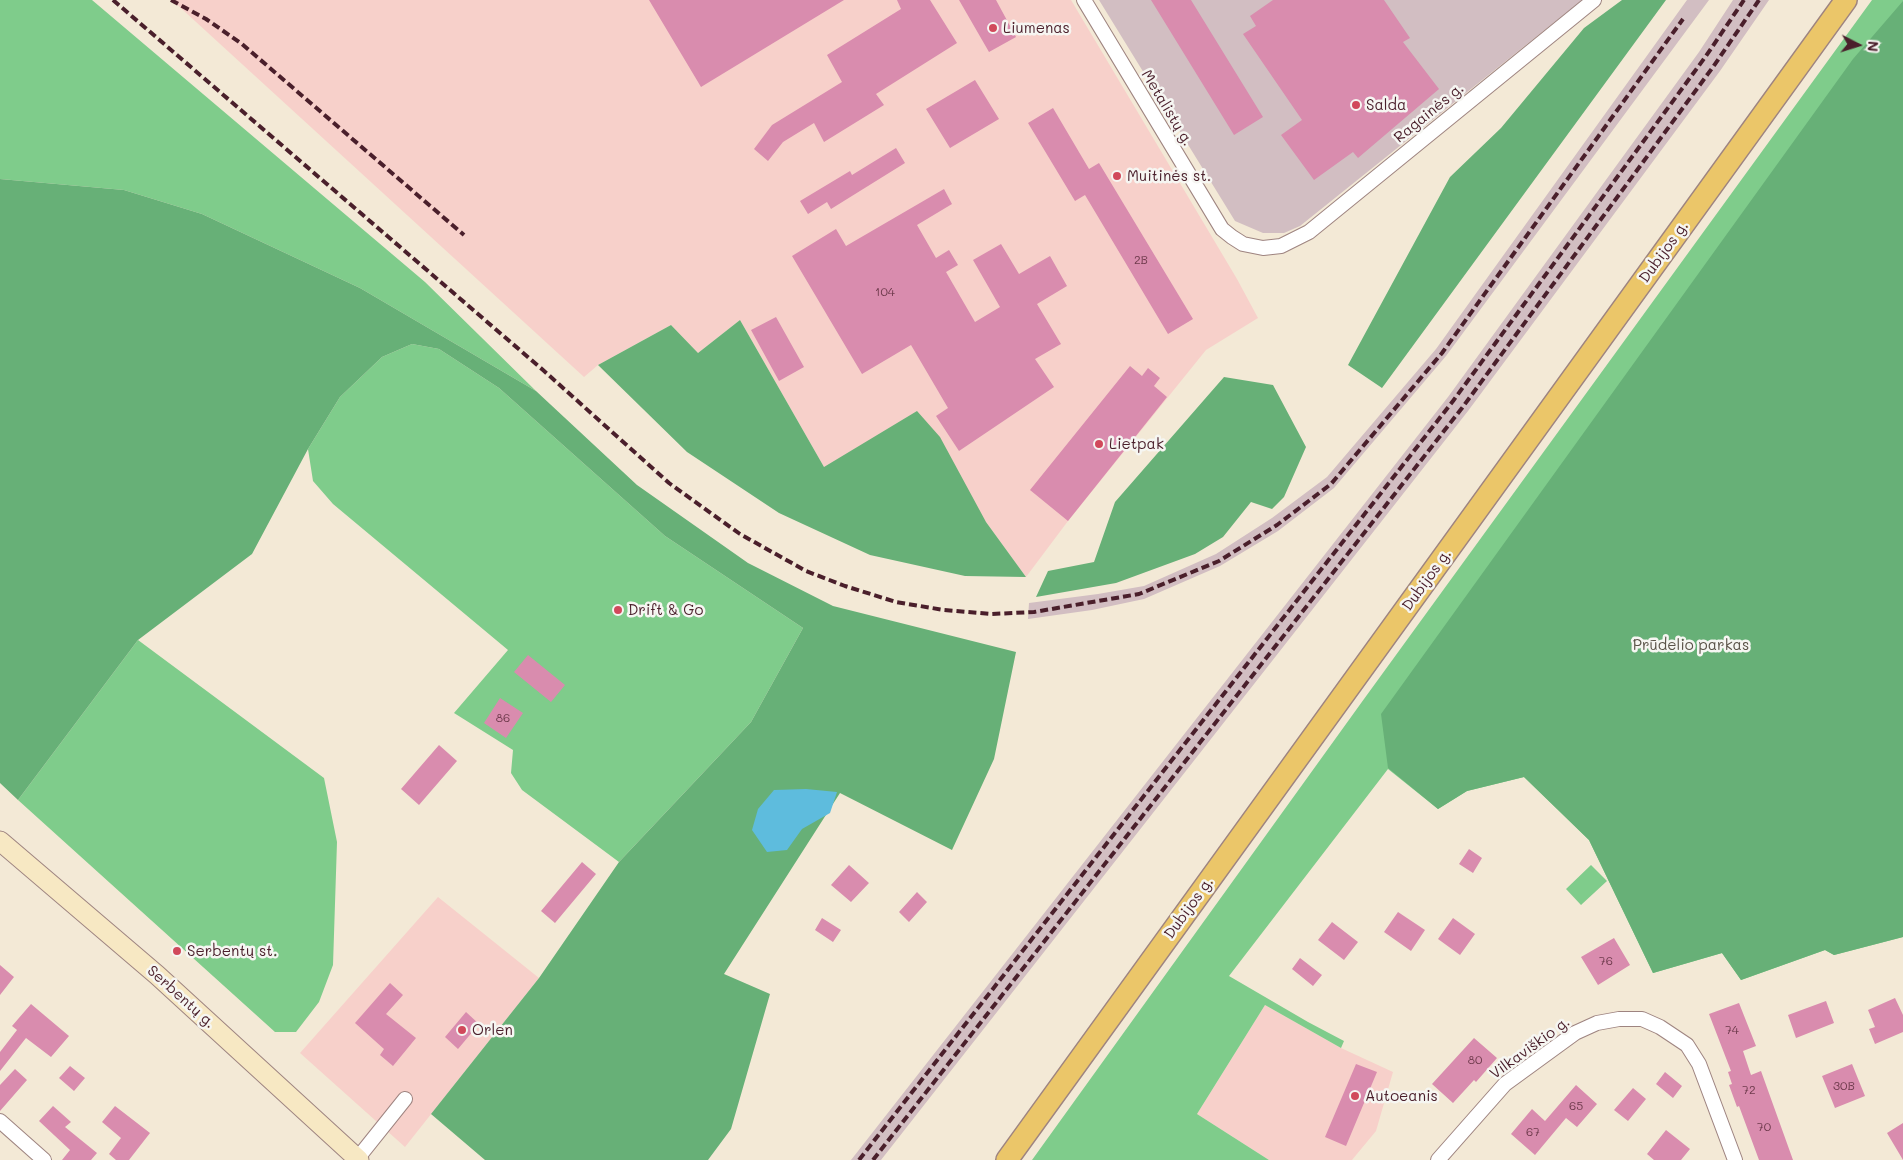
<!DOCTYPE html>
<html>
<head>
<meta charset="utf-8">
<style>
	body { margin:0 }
	#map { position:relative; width:1903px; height:1160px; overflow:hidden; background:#f3e9d6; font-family:Mali,sans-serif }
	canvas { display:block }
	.north { position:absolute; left:1833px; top:20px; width:50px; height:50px; -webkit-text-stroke:4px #f6f6f2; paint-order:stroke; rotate:95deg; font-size:14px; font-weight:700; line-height:20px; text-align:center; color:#4a1f2b }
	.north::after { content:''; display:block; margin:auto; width:18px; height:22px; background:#4a1f2b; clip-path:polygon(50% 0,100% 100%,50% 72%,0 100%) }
</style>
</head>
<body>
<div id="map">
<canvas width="1903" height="1160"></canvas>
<div class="north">N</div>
</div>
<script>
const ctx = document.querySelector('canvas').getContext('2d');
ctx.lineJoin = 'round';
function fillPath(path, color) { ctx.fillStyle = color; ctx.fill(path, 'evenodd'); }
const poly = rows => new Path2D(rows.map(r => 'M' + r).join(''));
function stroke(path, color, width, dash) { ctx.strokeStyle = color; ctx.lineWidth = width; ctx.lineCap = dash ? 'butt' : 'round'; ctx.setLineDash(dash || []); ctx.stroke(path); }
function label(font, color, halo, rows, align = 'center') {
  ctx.font = font + ' Mali,sans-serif'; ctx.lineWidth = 5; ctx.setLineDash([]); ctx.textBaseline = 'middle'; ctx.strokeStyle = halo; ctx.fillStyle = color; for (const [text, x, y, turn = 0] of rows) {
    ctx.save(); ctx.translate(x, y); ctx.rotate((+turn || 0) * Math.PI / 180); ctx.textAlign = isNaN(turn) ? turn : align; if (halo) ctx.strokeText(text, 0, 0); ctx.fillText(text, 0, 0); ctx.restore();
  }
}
const built = poly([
	[172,0,1071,0,1237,279,1258,318,1206,350,1068,521,1026,577,986,522,824,467,740,320,698,353,671,325,598,365,584,377],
	[438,897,539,978,405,1147,300,1053],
	[1265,1005,1341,1048,1393,1072,1376,1131,1352,1160,1269,1160,1197,1114]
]);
const industrial = poly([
	[1099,0,1582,0,1300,226,1284,233,1263,233,1235,221],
	[1687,0,1709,0,1446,356,1334,488,1278,531,1220,566,1144,599,1092,610,1028,619,1029,603,1098,594,1144,586,1216,554,1272,518,1327,477,1436,349],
	[1733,0,1769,0,1720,71,1468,411,881,1160,851,1160,1448,397,1699,52]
]);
const green = poly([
	[0,0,92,0,425,282,536,391,360,288,202,214,124,190,0,179],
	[1872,0,1903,0,1903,937,1834,955,1825,950,1741,980,1722,953,1653,973,1589,840,1524,777,1467,791,1438,809,1388,769,1229,976,1308,1022,1344,1041,1341,1048,1265,1005,1197,1114,1269,1160,1032,1160,1364,699],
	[412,344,439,349,499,388,665,536,803,628,751,722,619,862,522,790,511,773,513,750,454,713,508,650,333,504,313,481,308,449,340,397,382,357],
	[138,640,324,778,337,842,333,965,319,1002,296,1032,275,1032,18,800],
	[1591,865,1607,881,1581,905,1566,889]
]);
const forest = poly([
	[1622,0,1666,0,1382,388,1348,365,1450,177,1501,128,1584,28],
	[1903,1,1903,937,1834,955,1825,950,1741,980,1722,953,1653,973,1589,840,1524,777,1467,791,1438,809,1388,768,1381,714,1853,59],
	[0,179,124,190,202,214,360,288,536,391,637,485,748,563,833,606,1016,652,994,759,952,850,840,793,724,974,770,994,731,1129,708,1160,485,1160,431,1114,539,978,619,862,751,722,803,628,665,536,499,388,439,349,412,344,382,357,340,397,308,449,252,554,138,640,18,800,0,783],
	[740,320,824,467,917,411,940,437,986,522,1026,577,965,576,870,555,779,513,687,452,598,365,671,325,698,353],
	[1224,377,1273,385,1306,447,1284,497,1272,509,1251,502,1223,537,1195,554,1116,583,1036,597,1048,571,1094,562,1115,502]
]);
const water = poly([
	[806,789,837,792,830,813,802,829,787,850,767,852,752,830,758,809,774,790]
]);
const building = poly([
	[649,0,844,0,701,87],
	[897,0,930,0,957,43,876,94,884,105,824,142,814,123,783,142,768,161,754,149,772,125,842,82,827,55,901,9],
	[959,0,996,0,1016,37,989,52],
	[1151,0,1191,0,1263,117,1234,135],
	[1273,0,1384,0,1410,38,1403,42,1439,89,1358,158,1353,152,1314,180,1281,135,1302,120,1243,34,1256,26,1250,16],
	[975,80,999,119,950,148,926,109],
	[1053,108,1089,169,1099,163,1193,319,1168,334,1085,195,1075,201,1028,123],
	[896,148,905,163,831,209,827,202,808,214,800,201,850,171,852,175],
	[944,189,952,204,917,225,936,258,949,250,958,265,946,272,975,322,1000,307,973,260,1001,244,1019,274,1050,256,1067,286,1037,304,1061,344,1035,359,1054,387,959,451,936,416,948,408,911,345,862,374,792,256,836,229,846,246],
	[776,317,804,367,779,381,751,330],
	[1130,366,1142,376,1148,368,1160,378,1154,386,1167,397,1068,521,1030,490],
	[528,655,565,685,551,702,514,672],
	[500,698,523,713,506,738,484,723],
	[439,745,457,761,419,805,401,789],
	[1469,849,1482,858,1473,873,1459,864],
	[582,862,596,874,555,923,541,911],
	[849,865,869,883,851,902,831,885],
	[917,892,927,902,909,922,899,912],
	[1398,912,1425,930,1411,951,1384,932],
	[822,918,841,930,833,942,815,930],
	[1453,918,1475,934,1460,955,1438,939],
	[1332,922,1358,942,1344,960,1318,940],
	[1614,938,1630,965,1598,985,1581,957],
	[1300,958,1322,975,1313,986,1292,969],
	[0,965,14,977,0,995],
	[390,983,403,995,386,1014,416,1038,393,1066,380,1055,384,1049,355,1023],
	[1895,998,1903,1015,1903,1032,1875,1044,1869,1029,1875,1027,1868,1010],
	[1826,1001,1834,1023,1796,1038,1788,1015],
	[1739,1003,1756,1046,1743,1051,1751,1075,1761,1071,1793,1160,1759,1160,1739,1106,1737,1107,1729,1085,1732,1084,1728,1072,1731,1071,1709,1014],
	[31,1004,69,1036,51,1057,26,1038,0,1071,0,1052,17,1030,12,1026],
	[466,1012,479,1024,458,1049,445,1037],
	[1474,1038,1497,1058,1476,1082,1474,1080,1453,1103,1432,1084],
	[1356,1064,1377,1072,1346,1146,1325,1137],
	[1852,1064,1865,1096,1835,1108,1822,1076],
	[70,1066,85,1078,74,1091,59,1078],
	[15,1069,27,1080,0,1111,0,1085],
	[1665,1072,1682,1086,1673,1098,1656,1084],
	[1576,1085,1597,1104,1577,1127,1566,1118,1535,1155,1511,1134,1532,1109,1545,1121],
	[1633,1088,1646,1099,1628,1121,1614,1110],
	[53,1106,71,1122,65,1127,97,1153,91,1160,62,1160,70,1150,39,1121],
	[115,1106,150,1133,129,1160,116,1160,109,1154,121,1138,102,1122],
	[1903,1123,1903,1160,1887,1133],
	[1666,1130,1690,1149,1681,1160,1654,1160,1647,1154]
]);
const minor = poly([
	[1084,0,1222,229,1232,237,1243,244,1263,248,1281,246,1309,232,1594,0],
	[0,1121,44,1160],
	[357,1159,405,1099],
	[1438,1160,1505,1084,1575,1033,1597,1023,1619,1019,1642,1019,1660,1027,1687,1045,1699,1064,1735,1160]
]);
const secondary = poly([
	[0,841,157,975,359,1160]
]);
const primary = poly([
	[1007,1160,1846,0]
]);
const rail = poly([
	[113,0,543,370,669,483,740,534,806,571,845,586,896,602,944,610,991,614,1034,612,1139,594,1219,561,1277,525,1331,484,1442,353,1683,19],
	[171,0,206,19,242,44,464,235],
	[859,1160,1453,401,1706,56,1744,0],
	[873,1160,1462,408,1713,67,1759,0]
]);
const markers = [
	[993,28,5,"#d1495b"],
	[1356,105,5,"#d1495b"],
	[1117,176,5,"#d1495b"],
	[1099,444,5,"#d1495b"],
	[618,610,5,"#d1495b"],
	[177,951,5,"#d1495b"],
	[462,1030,5,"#d1495b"],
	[1355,1096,5,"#d1495b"]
];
const numberNames = [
	["2B",1141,260],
	["104",885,292],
	["86",503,718],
	["76",1606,961],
	["74",1732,1030],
	["80",1475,1060],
	["30B",1844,1086],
	["72",1749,1090],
	["65",1576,1106],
	["70",1764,1127],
	["67",1533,1132]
];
const poiNames = [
	["Liumenas",1003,28],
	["Salda",1366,105],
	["Muitinės st.",1127,176],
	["Lietpak",1109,444],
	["Drift & Go",628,610],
	["Serbentų st.",187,951],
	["Orlen",472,1030],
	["Autoeanis",1365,1096]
];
const streetNames = [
	["Metalistų g.",1167,108,59],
	["Ragainės g.",1429,113,-39],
	["Dubijos g.",1664,252,-54],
	["Dubijos g.",1427,580,-54],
	["Dubijos g.",1189,908,-54],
	["Serbentų g.",181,997,42],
	["Vilkaviškio g.",1530,1048,-36]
];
const parkNames = [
	["Prūdelio parkas",1691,645]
];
fillPath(built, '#f7d0ca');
fillPath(industrial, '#d2bec2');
fillPath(green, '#7fcc8b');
fillPath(forest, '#67b077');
fillPath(water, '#5ebcdd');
fillPath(building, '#d98cae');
stroke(minor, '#9e8480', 16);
stroke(secondary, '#9e8480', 21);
stroke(primary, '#9e8480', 24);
stroke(minor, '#fff', 14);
stroke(secondary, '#f7e8c3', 19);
stroke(primary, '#ebc669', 21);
stroke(rail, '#4a1f2b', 4, [8, 4]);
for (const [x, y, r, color] of markers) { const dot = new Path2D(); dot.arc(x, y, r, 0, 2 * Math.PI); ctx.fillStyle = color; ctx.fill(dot); stroke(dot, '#f6f6f2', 2); }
label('12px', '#6e3a4c', null, numberNames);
label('15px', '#4a1f2b', '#f6f6f2', poiNames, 'left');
label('15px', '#4a1f2b', '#f6f6f2', streetNames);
label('15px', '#5a5348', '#f6f6f2', parkNames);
</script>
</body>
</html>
